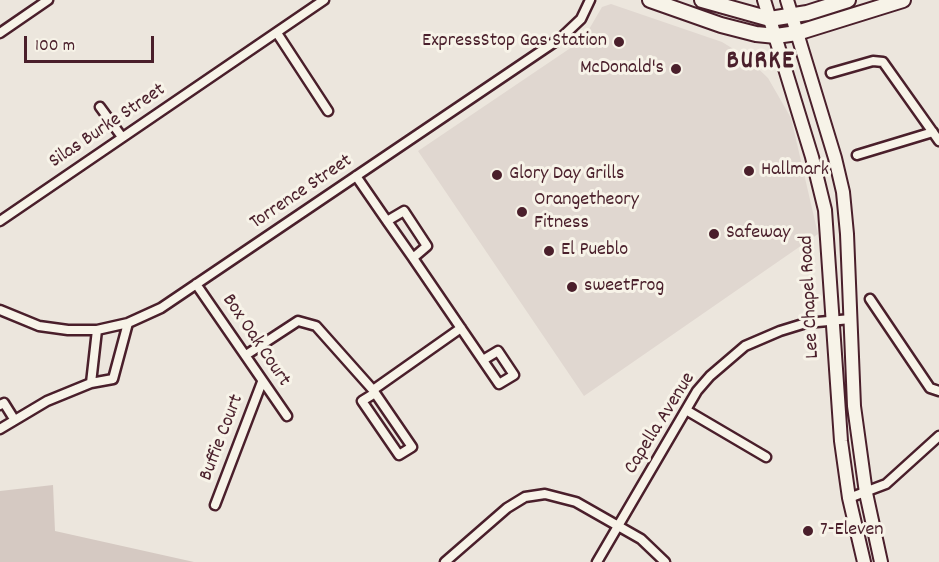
<!DOCTYPE html>
<html>
<head>
<meta charset="utf-8">
<style>
	body { margin:0 }
	#map { position:relative; width:939px; height:562px; overflow:hidden; background:#ece6dd; font-family:Dekko,sans-serif }
	canvas { display:block }
	.scale { position:absolute; left:24px; top:36px; width:130px; height:27px; box-sizing:border-box; border:3px solid #4a1f2b; border-top:0; padding-left:8px; font-size:18px; line-height:21px; white-space:nowrap; color:#4a1f2b; -webkit-text-stroke:4px #f7f3e8; paint-order:stroke }
</style>
</head>
<body>
<div id="map">
<canvas width="939" height="562"></canvas>
<div class="scale">100 m</div>
</div>
<script>
const ctx = document.querySelector('canvas').getContext('2d');
ctx.lineJoin = 'round';
function fillPath(path, color) { ctx.fillStyle = color; ctx.fill(path, 'evenodd'); }
const poly = rows => new Path2D(rows.map(r => 'M' + r).join(''));
function stroke(path, color, width, dash) { ctx.strokeStyle = color; ctx.lineWidth = width; ctx.lineCap = dash ? 'butt' : 'round'; ctx.setLineDash(dash || []); ctx.stroke(path); }
function label(font, color, halo, rows, align = 'center') {
  ctx.font = font + ' Dekko,sans-serif'; ctx.lineWidth = 6; ctx.setLineDash([]); ctx.textBaseline = 'middle'; ctx.strokeStyle = halo; ctx.fillStyle = color; for (const [text, x, y, turn = 0] of rows) {
    ctx.save(); ctx.translate(x, y); ctx.rotate((+turn || 0) * Math.PI / 180); ctx.textAlign = isNaN(turn) ? turn : align; if (halo) ctx.strokeText(text, 0, 0); ctx.fillText(text, 0, 0); ctx.restore();
  }
}
const built = poly([
	[611,4,722,42,745,56,768,78,791,118,818,234,584,396,418,151,569,49,588,31,602,7]
]);
const green = poly([
	[53,485,55,531,194,562,0,562,0,491]
]);
const street = poly([
	[0,33,48,0],
	[277,33,328,111],
	[831,73,873,61,883,62,939,141],
	[100,107,122,137],
	[857,155,933,132],
	[356,176,387,221,413,258,427,246,404,211,387,221],
	[0,221,324,0],
	[413,258,499,384,514,375,498,351,483,360],
	[196,284,287,416],
	[870,299,930,388,939,391],
	[0,310,39,326,68,330,97,330,128,323,161,308,562,37,581,19,590,0],
	[246,355,298,321,316,326,373,390,412,447,399,455,362,401,375,393],
	[91,383,97,330],
	[373,390,461,328],
	[0,405,4,403,14,419],
	[686,410,766,457],
	[0,429,47,401,91,383,113,379,128,323],
	[849,498,886,484,939,436],
	[215,505,262,382],
	[445,562,507,508,525,497,545,494,576,502,641,539,665,562],
	[597,562,697,391,710,376,745,346,780,331,806,323,851,319]
]);
const secondary = poly([
	[764,0,812,157,825,210,841,441,849,498,864,562],
	[787,0,835,158,843,192,847,234,854,406,866,493,881,562]
]);
const primary = poly([
	[650,0,721,25,756,34,776,36,797,33,903,0],
	[702,0,770,19,807,13,848,0]
]);
const markers = [
	[619,42,6,"#4a1f2b"],
	[676,69,6,"#4a1f2b"],
	[749,171,6,"#4a1f2b"],
	[497,175,6,"#4a1f2b"],
	[522,212,6,"#4a1f2b"],
	[714,234,6,"#4a1f2b"],
	[549,251,6,"#4a1f2b"],
	[572,287,6,"#4a1f2b"],
	[808,531,6,"#4a1f2b"]
];
const poiNames = [
	["ExpressStop Gas Station",607,42,"right"],
	["McDonald's",664,69,"right"],
	["Hallmark",761,171],
	["Glory Day Grills",509,175],
	["Orangetheory",534,201],
	["Fitness",534,224],
	["Safeway",726,234],
	["El Pueblo",561,251],
	["sweetFrog",584,287],
	["7-Eleven",820,531]
];
const streetNames = [
	["Silas Burke Street",108,127,-34],
	["Torrence Street",302,193,-34],
	["Lee Chapel Road",811,297,-93],
	["Box Oak Court",255,341,56],
	["Capella Avenue",661,424,-58],
	["Buffie Court",223,438,-69]
];
const districtNames = [
	["BURKE",761,63]
];
fillPath(built, '#e0d7d0');
fillPath(green, '#d5c9c2');
stroke(street, '#4a1f2b', 13);
stroke(secondary, '#4a1f2b', 16);
stroke(primary, '#4a1f2b', 18);
stroke(street, '#f7f3e8', 8);
stroke(secondary, '#f7f3e8', 12);
stroke(primary, '#f7f3e8', 14);
for (const [x, y, r, color] of markers) { const dot = new Path2D(); dot.arc(x, y, r, 0, 2 * Math.PI); ctx.fillStyle = color; ctx.fill(dot); stroke(dot, '#f7f3e8', 2); }
label('20px', '#4a1f2b', '#f7f3e8', poiNames, 'left');
label('20px', '#4a1f2b', '#f7f3e8', streetNames);
ctx.letterSpacing = '1.5px';
label('bold 26px', '#4a1f2b', '#f7f3e8', districtNames);
ctx.letterSpacing = '0px';
</script>
</body>
</html>
